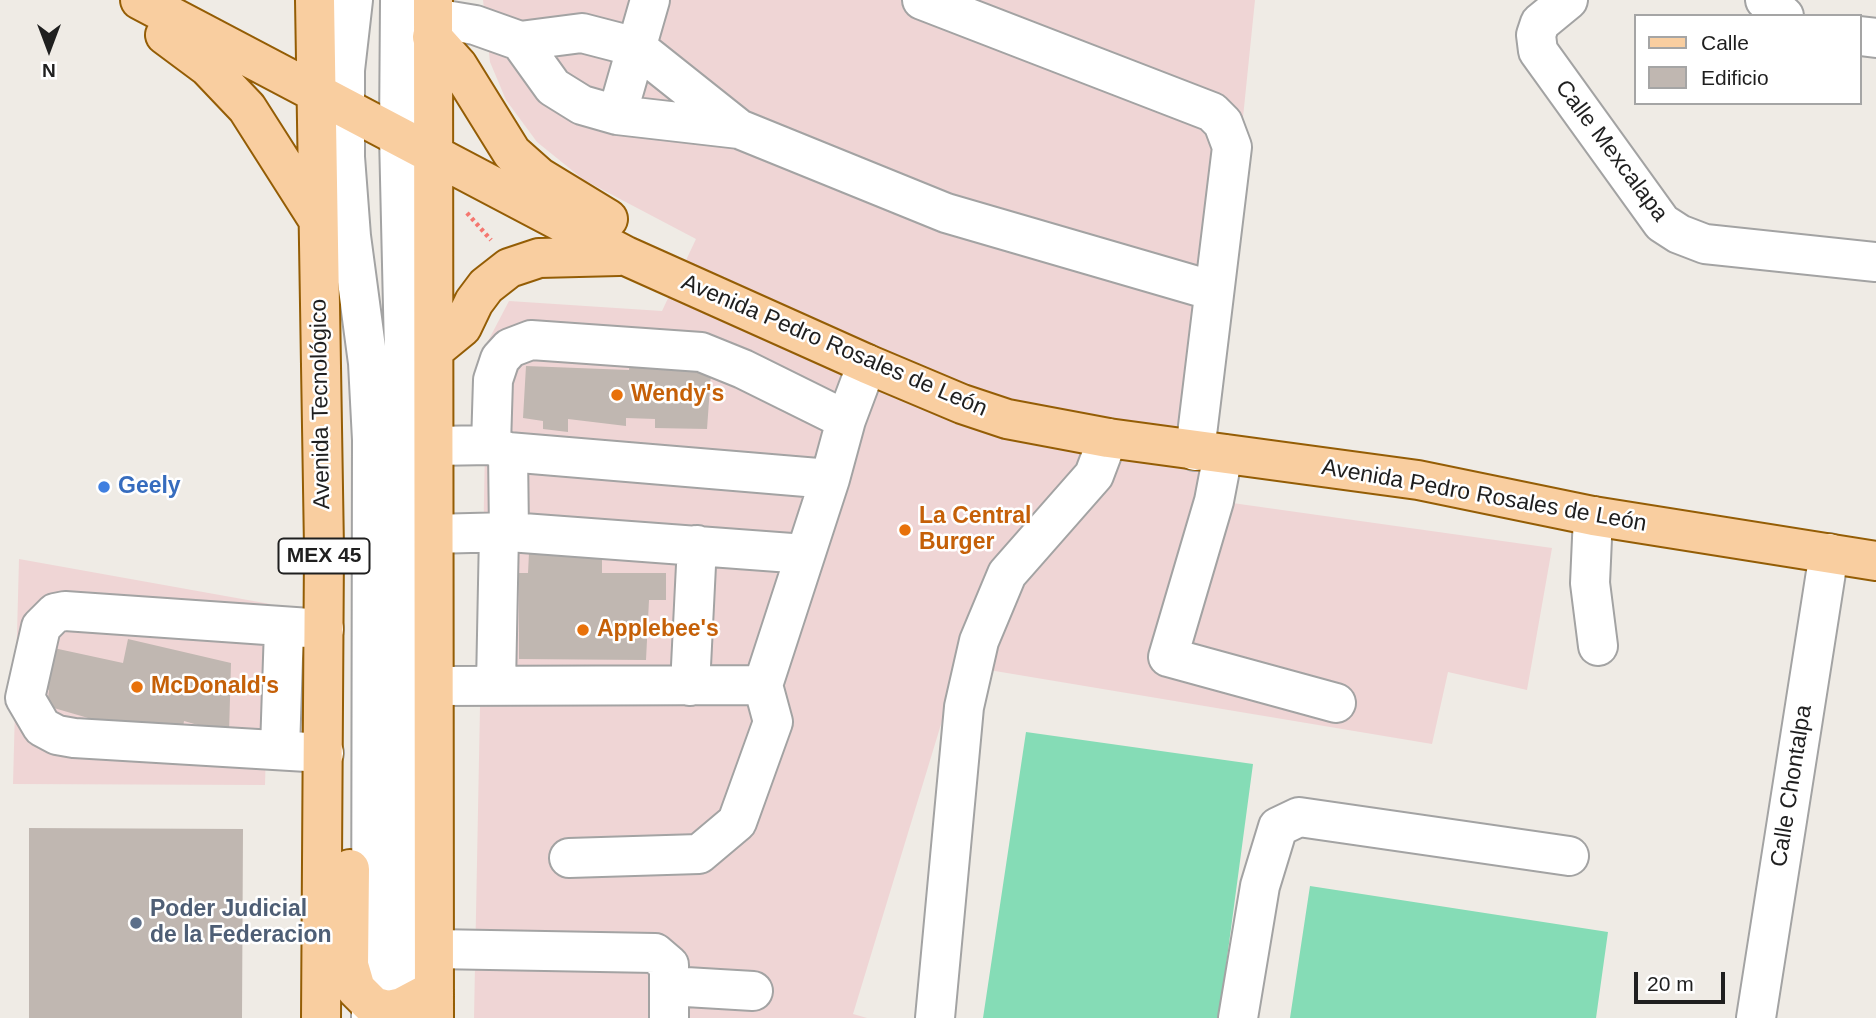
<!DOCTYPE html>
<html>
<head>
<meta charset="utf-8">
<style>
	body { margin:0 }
	#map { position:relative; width:1876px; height:1018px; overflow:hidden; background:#efebe5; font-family:Helvetica,sans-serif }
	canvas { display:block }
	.legend { position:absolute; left:1634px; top:14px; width:228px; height:91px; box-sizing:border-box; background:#fff; border:2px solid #a5a5a5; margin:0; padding:9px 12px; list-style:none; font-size:21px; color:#1f1f1f }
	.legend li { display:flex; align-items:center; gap:14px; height:35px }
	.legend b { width:35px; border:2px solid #a5a5a5 }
	.north { position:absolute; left:14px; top:14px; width:70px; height:70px; -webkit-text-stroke:5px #fff; paint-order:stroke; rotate:180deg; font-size:19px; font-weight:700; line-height:28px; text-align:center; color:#1f1f1f }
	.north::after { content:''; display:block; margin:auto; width:24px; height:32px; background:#1f1f1f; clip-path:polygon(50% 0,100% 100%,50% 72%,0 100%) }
	.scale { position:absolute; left:1634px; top:972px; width:91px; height:32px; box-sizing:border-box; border:4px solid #1f1f1f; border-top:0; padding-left:9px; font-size:21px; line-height:24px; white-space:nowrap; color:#1f1f1f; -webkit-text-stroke:5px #fff; paint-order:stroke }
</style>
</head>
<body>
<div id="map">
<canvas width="1876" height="1018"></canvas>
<ul class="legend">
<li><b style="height:9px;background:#f9cea0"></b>Calle</li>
<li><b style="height:19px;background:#c0b7b1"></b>Edificio</li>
</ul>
<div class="north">N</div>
<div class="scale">20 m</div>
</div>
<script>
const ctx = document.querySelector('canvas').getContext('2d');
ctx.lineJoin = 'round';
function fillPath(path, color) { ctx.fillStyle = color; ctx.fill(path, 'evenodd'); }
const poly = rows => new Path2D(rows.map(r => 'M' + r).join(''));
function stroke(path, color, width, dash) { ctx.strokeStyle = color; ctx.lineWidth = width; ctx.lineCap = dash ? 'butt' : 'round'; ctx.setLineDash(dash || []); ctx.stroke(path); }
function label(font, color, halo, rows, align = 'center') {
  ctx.font = font + ' Helvetica,sans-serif'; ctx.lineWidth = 5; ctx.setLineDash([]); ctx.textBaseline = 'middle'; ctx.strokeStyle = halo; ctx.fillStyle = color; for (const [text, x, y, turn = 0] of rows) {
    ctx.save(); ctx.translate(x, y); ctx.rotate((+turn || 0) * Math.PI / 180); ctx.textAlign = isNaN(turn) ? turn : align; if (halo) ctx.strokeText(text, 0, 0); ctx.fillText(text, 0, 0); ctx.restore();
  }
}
const commercial = poly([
	[483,0,1255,0,1204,499,1552,548,1527,690,1448,672,1432,744,959,665,853,1014,867,1018,474,1018,487,343,509,301,662,311,696,239,584,180,537,142,506,100,490,62],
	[19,559,270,604,265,785,13,784]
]);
const pitch = poly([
	[1026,732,1253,764,1219,1018,983,1018],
	[1310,886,1608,932,1596,1018,1290,1018]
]);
const building = poly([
	[630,358,653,358,652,368,711,373,707,429,655,428,655,419,626,418,626,426,568,419,568,432,543,429,543,421,523,418,526,366,629,370],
	[529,553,602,553,602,573,666,573,666,600,649,600,646,660,519,659,519,573,528,573],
	[128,639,231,663,229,734,184,721,182,733,149,722,143,734,47,706,49,690,37,685,49,647,123,663],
	[29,828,243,829,242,1018,29,1018]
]);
const path = poly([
	[467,213,491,240]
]);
const minor = poly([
	[353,0,345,70,345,157,351,236,368,363,372,440,371,1018],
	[400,0,399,136,406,436,402,1018],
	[650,0,617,115,739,129,946,213,1214,291],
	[922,0,1212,112,1223,123,1232,147,1195,451],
	[1568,0,1540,23,1536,35,1538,51,1662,223,1679,234,1705,244,1876,262],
	[1765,0,1784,16],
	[433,18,475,25,520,41,582,33,636,47,739,129],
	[1860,36,1876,38],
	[520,41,553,87,582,105,617,115],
	[491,445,493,380,500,359,510,348,531,340,701,352,743,369,846,420],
	[433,446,491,445,508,452,830,479],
	[508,452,509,532],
	[1223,454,1214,501,1168,657,1336,703],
	[1593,516,1590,583,1598,646],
	[432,534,509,532,805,554],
	[324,629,65,611,55,613,41,627,25,698,42,727,57,735,74,738,324,753],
	[496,685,499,533],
	[433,686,763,685,830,479,846,420,867,364],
	[690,686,697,545],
	[280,749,284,628],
	[569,858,699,854,737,822,773,722,763,685],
	[435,949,655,953,669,965,669,1018],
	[669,986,753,991],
	[935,1018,964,707,979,641,1007,574,1094,475,1108,438],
	[1238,1018,1260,886,1278,827,1299,817,1569,856],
	[1756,1018,1829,553]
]);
const major = poly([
	[140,0,626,256,867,364,962,404,1007,419,1108,438,1418,480,1593,516,1876,561],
	[315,0,324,548,321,1018],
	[433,0,434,1018],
	[165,35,208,67,247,108,317,218],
	[432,37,458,66,512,153,539,177,608,219],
	[434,350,462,327,474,302,486,286,509,268,539,258,619,256],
	[350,869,349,965,356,989,373,1006,388,1010,402,1007,434,990]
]);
const markers = [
	[617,395,7,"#e8710a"],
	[104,487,7,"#3f7fe0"],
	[905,530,7,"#e8710a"],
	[583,630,7,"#e8710a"],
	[137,687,7,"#e8710a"],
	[136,923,7,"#5c6f8a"]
];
const shields = [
	[324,556,91]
];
const shieldNames = [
	["MEX 45",324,556]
];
const streetNames = [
	["Calle Mexcalapa",1611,151,53],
	["Avenida Pedro Rosales de León",834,346,23],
	["Avenida Tecnológico",321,404,-91],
	["Avenida Pedro Rosales de León",1484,496,10],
	["Calle Chontalpa",1792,786,-81]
];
const foodNames = [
	["Wendy's",631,395],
	["La Central",919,517],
	["Burger",919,543],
	["Applebee's",597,630],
	["McDonald's",151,687]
];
const shopNames = [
	["Geely",118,487]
];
const serviceNames = [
	["Poder Judicial",150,910],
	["de la Federacion",150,936]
];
fillPath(commercial, '#efd5d5');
fillPath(pitch, '#85dcb6');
fillPath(building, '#c0b7b1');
stroke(minor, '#a3a3a3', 42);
stroke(major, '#945d05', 42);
stroke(path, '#f57770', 4.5, [3.5, 3.5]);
stroke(minor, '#fff', 38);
stroke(major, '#f9cea0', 38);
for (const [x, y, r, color] of markers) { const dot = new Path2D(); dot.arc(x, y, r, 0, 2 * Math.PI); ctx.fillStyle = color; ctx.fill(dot); stroke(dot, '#fff', 2.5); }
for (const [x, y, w] of shields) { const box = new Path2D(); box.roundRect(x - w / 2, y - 17.5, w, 35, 5); ctx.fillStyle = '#fff'; ctx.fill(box); stroke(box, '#1f1f1f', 2); }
label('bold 21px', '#1f1f1f', null, shieldNames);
label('23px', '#1f1f1f', '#fff', streetNames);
label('bold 23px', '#c56008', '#fff', foodNames, 'left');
label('bold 23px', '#366cbe', '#fff', shopNames, 'left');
label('bold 23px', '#4e5e75', '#fff', serviceNames, 'left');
</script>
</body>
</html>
